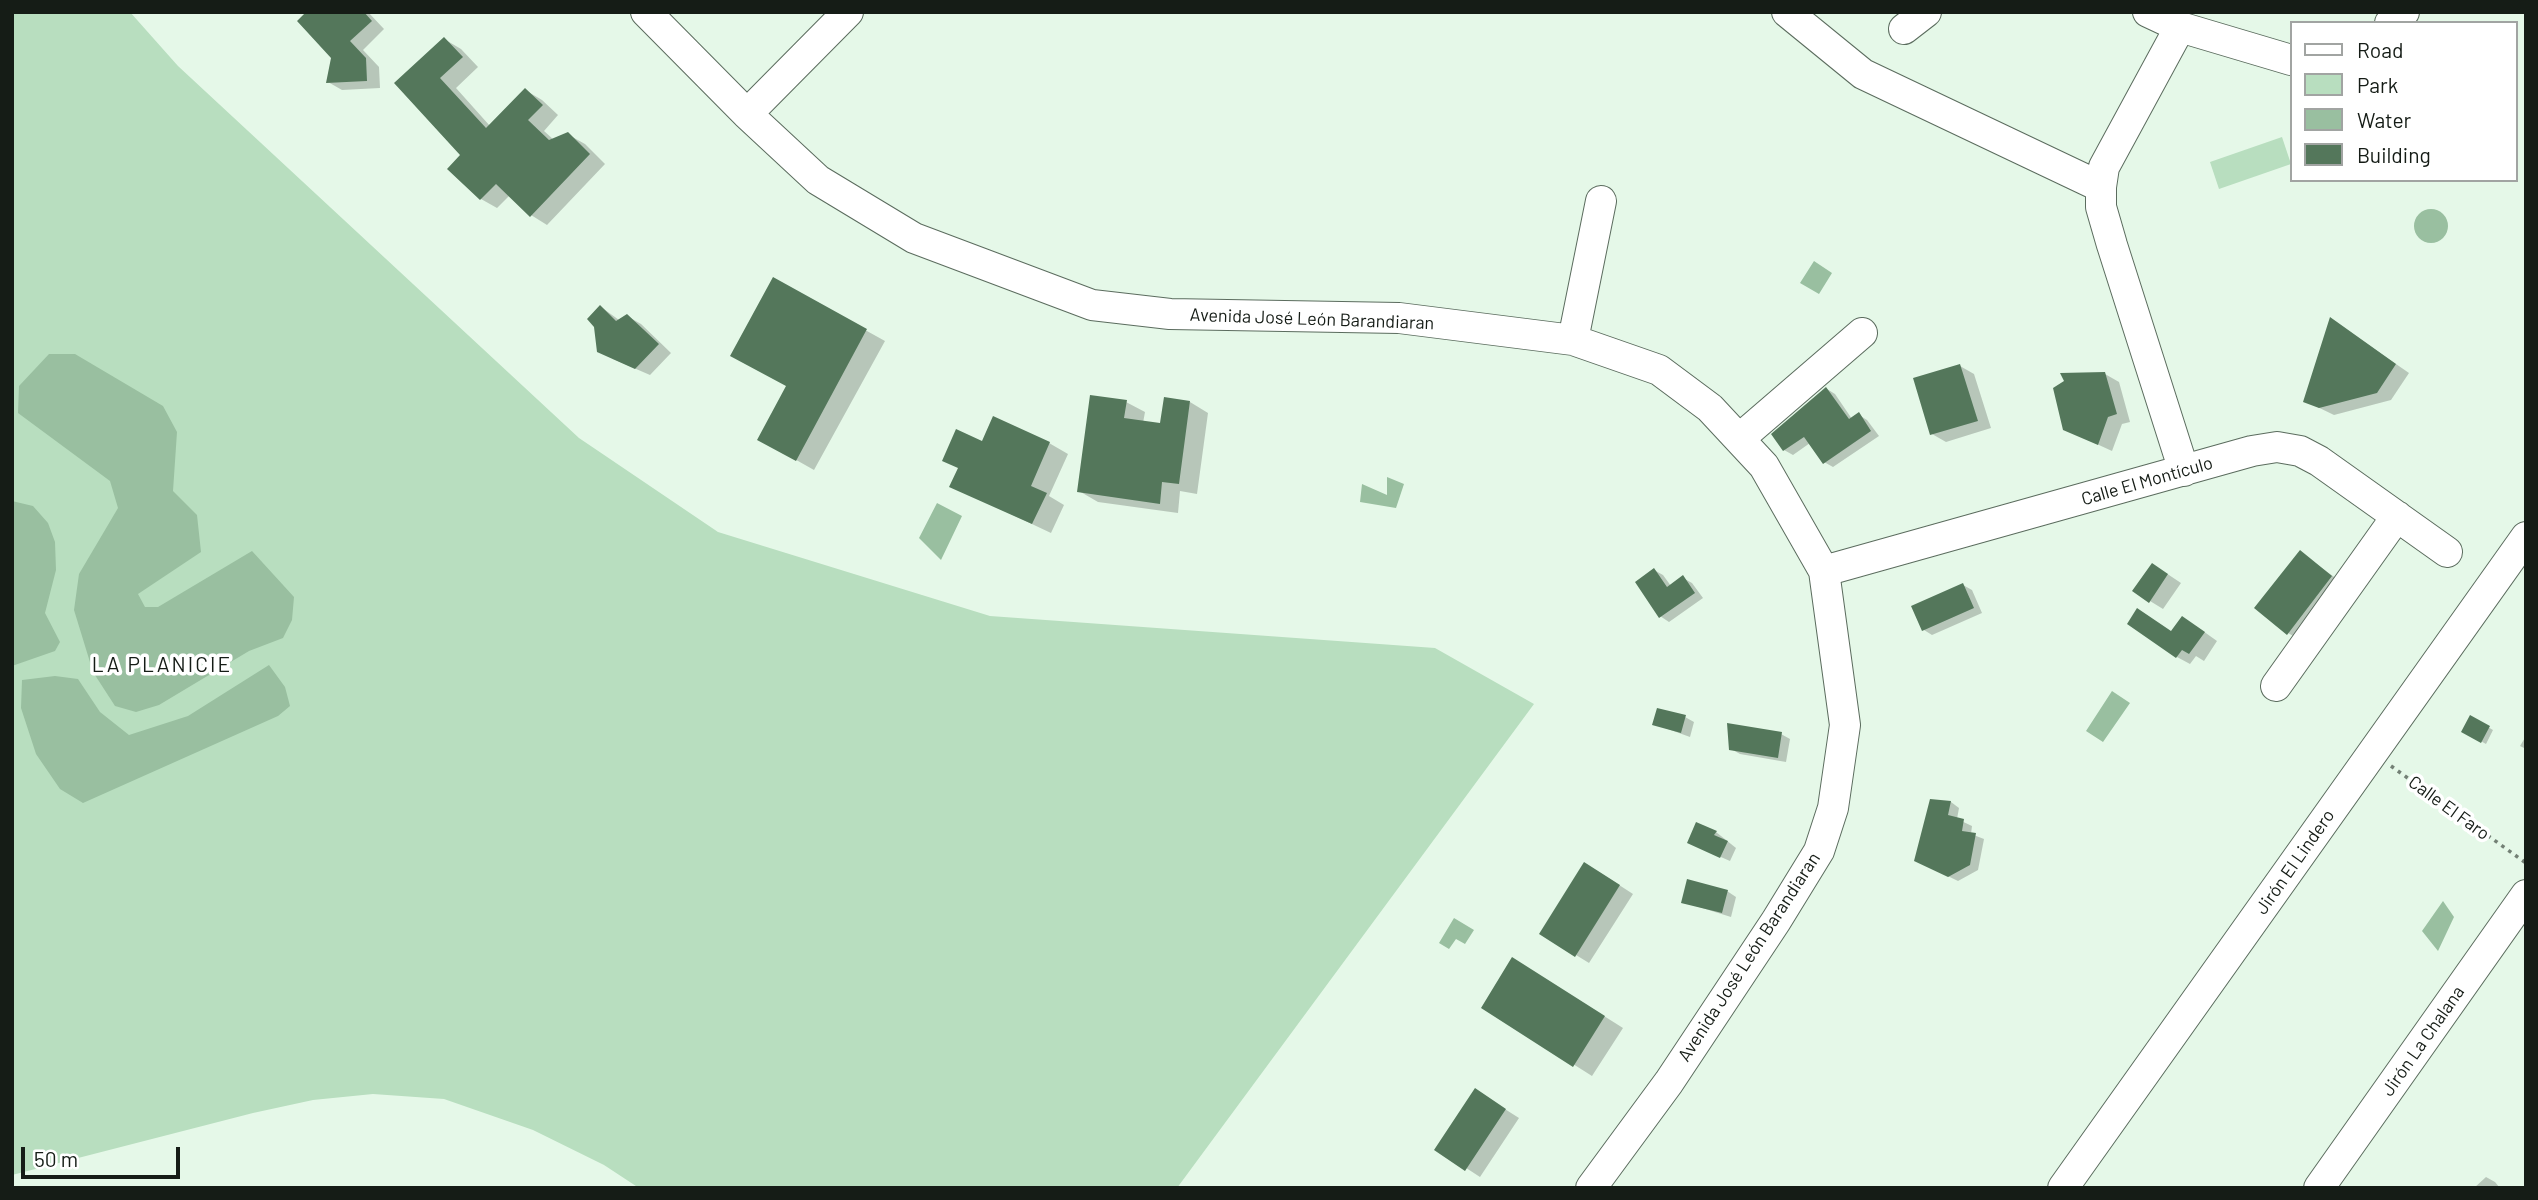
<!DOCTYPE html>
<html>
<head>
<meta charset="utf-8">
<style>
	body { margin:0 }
	#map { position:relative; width:2538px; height:1200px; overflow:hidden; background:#e5f8e8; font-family:Barlow,sans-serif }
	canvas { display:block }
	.frame { position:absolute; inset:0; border:14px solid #151c16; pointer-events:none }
	.legend { position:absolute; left:2290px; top:21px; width:228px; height:161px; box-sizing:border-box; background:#fff; border:2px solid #a1a4a2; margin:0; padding:9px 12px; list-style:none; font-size:21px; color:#151c16 }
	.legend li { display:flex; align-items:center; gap:14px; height:35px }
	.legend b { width:35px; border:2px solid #a1a4a2 }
	.scale { position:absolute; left:21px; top:1147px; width:159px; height:32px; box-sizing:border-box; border:4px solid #151c16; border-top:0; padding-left:9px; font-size:21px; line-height:24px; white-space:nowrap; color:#151c16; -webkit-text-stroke:5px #fff; paint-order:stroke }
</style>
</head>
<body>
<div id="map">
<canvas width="2538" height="1200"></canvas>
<div class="frame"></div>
<ul class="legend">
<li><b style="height:9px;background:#fff"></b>Road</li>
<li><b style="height:19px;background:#b8debf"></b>Park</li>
<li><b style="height:19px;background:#99bfa0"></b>Water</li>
<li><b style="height:19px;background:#54775b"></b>Building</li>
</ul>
<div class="scale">50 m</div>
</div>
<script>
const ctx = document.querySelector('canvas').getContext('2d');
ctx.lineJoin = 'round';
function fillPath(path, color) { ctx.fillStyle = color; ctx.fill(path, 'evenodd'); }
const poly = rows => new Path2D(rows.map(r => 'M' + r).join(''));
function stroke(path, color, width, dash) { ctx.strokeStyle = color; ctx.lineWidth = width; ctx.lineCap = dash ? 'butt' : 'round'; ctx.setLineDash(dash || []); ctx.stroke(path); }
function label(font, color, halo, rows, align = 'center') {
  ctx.font = font + ' Barlow,sans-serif'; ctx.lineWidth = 7; ctx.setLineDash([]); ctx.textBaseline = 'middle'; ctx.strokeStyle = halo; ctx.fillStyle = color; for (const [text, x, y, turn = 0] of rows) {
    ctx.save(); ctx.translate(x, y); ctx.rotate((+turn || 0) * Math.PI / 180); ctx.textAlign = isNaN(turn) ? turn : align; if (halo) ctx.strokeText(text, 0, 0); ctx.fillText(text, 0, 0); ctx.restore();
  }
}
const green = poly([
	[12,12,130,12,178,66,579,438,718,532,990,616,1435,648,1534,704,1177,1188,639,1188,604,1165,533,1130,444,1099,373,1094,313,1100,253,1113,12,1175],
	[2282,137,2291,164,2219,189,2210,162]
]);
const water = poly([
	'2414 226a17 17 0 1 1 34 0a17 17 0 1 1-34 0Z',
	[1814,261,1832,273,1819,294,1800,283],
	[49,354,75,354,163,406,177,432,173,491,197,515,201,552,138,594,145,607,158,607,252,551,294,597,292,620,283,638,249,651,159,705,136,712,115,706,93,672,74,610,79,574,118,508,110,481,18,413,19,386],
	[1387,477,1404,484,1396,508,1360,502,1362,484,1387,495],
	[12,501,33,506,48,523,55,542,56,570,45,613,60,642,55,651,12,666],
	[937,503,962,516,941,560,919,538],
	[269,665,285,687,290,706,278,716,83,803,60,789,36,754,21,708,22,680,55,676,78,679,100,712,129,735,188,716],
	[2112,691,2130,703,2103,742,2086,731],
	[2443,901,2454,917,2438,951,2422,931],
	[1454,918,1474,930,1465,944,1456,939,1449,949,1439,943]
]);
const shadow = poly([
	[308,12,368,12,384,29,363,50,379,67,380,88,342,90,328,82,333,57],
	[444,39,461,49,478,67,456,88,490,126,525,90,542,100,558,115,544,131,554,140,567,134,585,144,605,164,547,225,531,215,510,195,497,208,481,199,462,155,396,83],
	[773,279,885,341,814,470,759,439,788,386],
	[601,307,619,320,627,316,641,324,671,353,650,375,613,359,596,326],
	[2331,319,2409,373,2391,400,2334,415,2305,401],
	[1960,366,1974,374,1991,428,1946,442,1932,434],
	[2105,374,2119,382,2130,422,2122,424,2112,451,2064,429],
	[1827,389,1835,394,1852,419,1859,415,1867,420,1879,436,1833,467,1824,462,1810,443,1793,455,1784,450],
	[1126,402,1145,412,1143,423,1161,425,1190,402,1208,413,1197,494,1180,491,1178,513,1098,502,1079,491],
	[983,443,1049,443,1068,454,1049,496,1064,505,1051,533,951,486,959,470],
	[2300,552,2345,585,2302,641,2288,633],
	[1654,570,1663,575,1671,586,1683,578,1692,583,1703,598,1669,622,1660,616],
	[2166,573,2181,583,2163,609,2150,601],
	[1963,585,1972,590,1982,613,1932,635,1924,630],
	[2196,626,2217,641,2204,661,2196,656,2190,664,2177,657,2172,632],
	[1685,717,1694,722,1690,737,1654,724],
	[2471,717,2493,730,2486,744,2463,731],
	[1781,734,1790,739,1786,762,1740,754,1731,749],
	[2526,736,2526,749,2520,746],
	[1931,801,1951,802,1959,808,1957,819,1972,826,1971,834,1984,839,1978,870,1958,881,1925,865],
	[1716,832,1736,848,1730,861,1698,847],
	[1599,872,1633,894,1589,963,1576,955],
	[1727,891,1736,897,1731,917,1683,902],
	[1531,970,1623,1028,1592,1076,1483,1007],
	[1489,1099,1519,1118,1480,1177,1437,1149],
	[2486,1177,2495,1182,2500,1188,2474,1188]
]);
const building = poly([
	[306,12,364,12,372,21,350,41,366,58,367,81,326,83,331,58,297,21],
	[444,37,463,57,440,78,486,128,525,88,543,105,528,120,549,140,568,132,590,154,530,217,496,184,480,200,447,169,460,155,394,83],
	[773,277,867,329,796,461,757,440,786,386,730,356],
	[600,305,616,321,627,314,659,344,635,369,597,352,594,327,587,319],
	[2330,317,2396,364,2377,393,2319,408,2303,402],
	[1960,364,1978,421,1930,435,1913,378],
	[2105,372,2117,414,2108,417,2098,445,2063,430,2053,388,2064,381,2060,373],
	[1826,387,1849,419,1859,412,1871,431,1823,464,1804,437,1783,451,1771,434],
	[1090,395,1127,400,1124,418,1160,423,1164,397,1190,401,1179,484,1162,482,1160,504,1077,492],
	[993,416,1050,442,1031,486,1047,493,1032,524,949,487,958,468,942,461,956,429,982,441],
	[2300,550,2332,576,2287,635,2254,608],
	[2152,563,2168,574,2149,603,2132,591],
	[1654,568,1667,587,1683,575,1695,593,1659,618,1635,582],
	[1963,583,1974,608,1922,631,1911,606],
	[2137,608,2171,631,2182,616,2205,632,2189,654,2182,650,2176,658,2127,624],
	[1657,708,1686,715,1681,733,1652,725],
	[2470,715,2490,726,2481,743,2461,732],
	[1727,723,1782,732,1778,758,1729,750],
	[1930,799,1951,801,1948,815,1964,819,1962,831,1976,833,1970,865,1948,877,1914,861],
	[1696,822,1717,831,1714,835,1728,841,1720,858,1687,843],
	[1584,862,1620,885,1575,957,1539,934],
	[1687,879,1728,890,1722,913,1681,903],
	[1512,957,1605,1016,1573,1067,1481,1008],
	[1475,1088,1506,1109,1465,1171,1434,1150]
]);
const path = poly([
	[2391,766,2526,863]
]);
const minor = poly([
	[646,12,747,114,818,180,914,238,1092,305,1170,314,1399,318,1573,340,1659,370,1710,408,1764,466,1824,571,1845,725,1833,808,1819,851,1776,921,1669,1082,1591,1188],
	[1787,12,1863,74,2101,187],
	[2148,12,2180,27,2291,60],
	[2390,23,2404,12],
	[2180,27,2104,167,2101,187,2101,207,2112,245,2184,471],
	[1904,29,1926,12],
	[747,114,848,12],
	[1573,340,1601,201],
	[1739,439,1862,333],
	[1824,571,2252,451,2277,447,2300,451,2319,461,2447,552],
	[2276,686,2397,516],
	[2063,1188,2526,537],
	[2319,1188,2526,895]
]);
const streetNames = [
	["Avenida José León Barandiaran",1312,319,2],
	["Calle El Montículo",2147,481,-16],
	["Calle El Faro",2449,808,36],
	["Jirón El Lindero",2295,862,-55],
	["Avenida José León Barandiaran",1749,957,-57],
	["Jirón La Chalana",2423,1041,-55]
];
const quarterNames = [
	["LA PLANICIE",162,665]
];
fillPath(green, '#b8debf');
fillPath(water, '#99bfa0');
fillPath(shadow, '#0003');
fillPath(building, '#54775b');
stroke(minor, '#5b6c5e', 32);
stroke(path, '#738075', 3.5, [3.5, 5]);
stroke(minor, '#fff', 30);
label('18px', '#151c16', '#fff', streetNames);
ctx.letterSpacing = '2px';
label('21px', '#151c16', '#fff', quarterNames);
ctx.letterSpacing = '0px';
</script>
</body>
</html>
